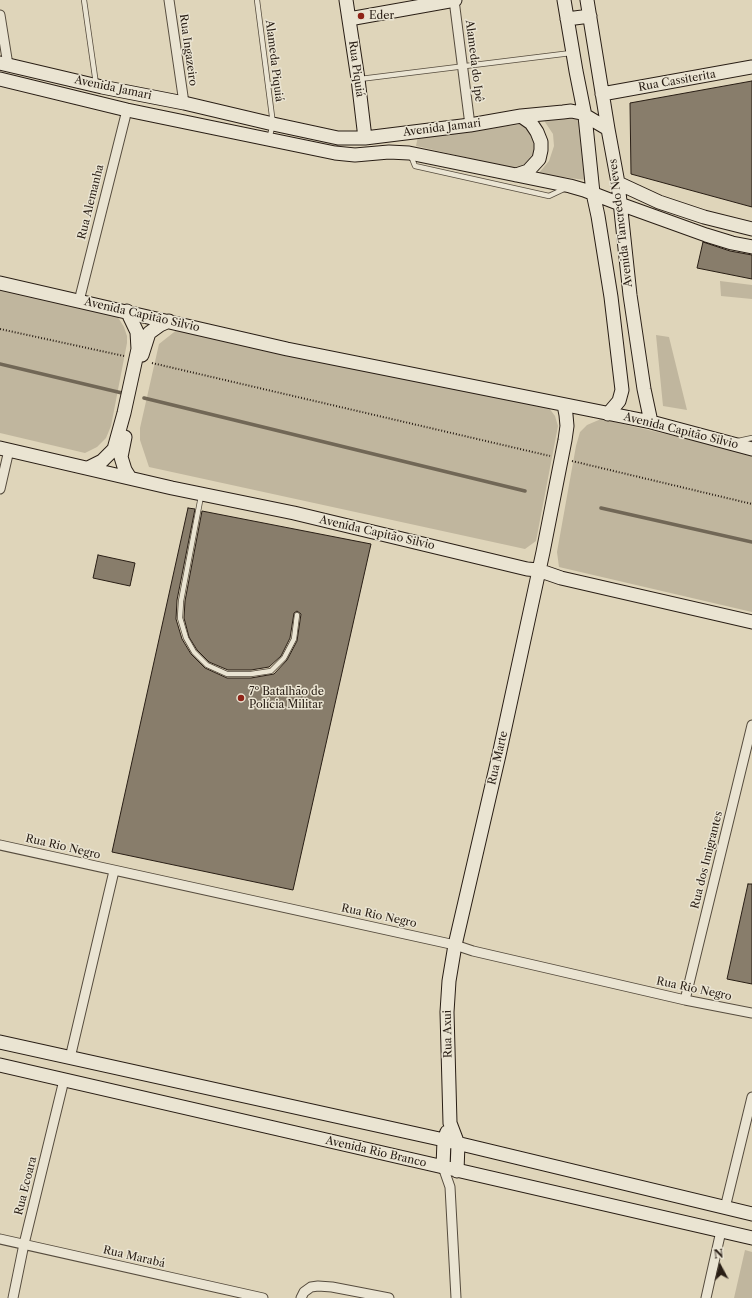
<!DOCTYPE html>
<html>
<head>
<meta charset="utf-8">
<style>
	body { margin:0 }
	#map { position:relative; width:752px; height:1298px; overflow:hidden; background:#dfd5ba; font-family:"Libre Caslon Text",serif }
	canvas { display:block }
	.north { position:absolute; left:700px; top:1246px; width:40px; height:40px; -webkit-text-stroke:3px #eae4d2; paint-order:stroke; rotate:353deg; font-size:11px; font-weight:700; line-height:16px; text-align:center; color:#291e15 }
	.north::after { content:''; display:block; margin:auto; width:14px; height:18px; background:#291e15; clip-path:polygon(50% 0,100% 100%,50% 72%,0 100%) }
</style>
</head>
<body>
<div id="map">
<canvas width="752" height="1298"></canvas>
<div class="north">N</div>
</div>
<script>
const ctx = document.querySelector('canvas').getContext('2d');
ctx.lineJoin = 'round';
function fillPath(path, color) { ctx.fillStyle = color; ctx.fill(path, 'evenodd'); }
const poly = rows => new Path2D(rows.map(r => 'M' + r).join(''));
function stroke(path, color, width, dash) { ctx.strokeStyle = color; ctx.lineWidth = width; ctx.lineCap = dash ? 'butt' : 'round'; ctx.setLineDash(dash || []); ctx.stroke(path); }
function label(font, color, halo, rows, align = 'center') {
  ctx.font = font + ' "Libre Caslon Text",serif'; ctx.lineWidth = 3; ctx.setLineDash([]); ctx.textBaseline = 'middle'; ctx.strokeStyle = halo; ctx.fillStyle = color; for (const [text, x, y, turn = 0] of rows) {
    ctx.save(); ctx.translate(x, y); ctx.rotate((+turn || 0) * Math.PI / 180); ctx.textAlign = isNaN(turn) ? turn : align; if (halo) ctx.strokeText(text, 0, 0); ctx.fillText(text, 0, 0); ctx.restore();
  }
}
const green = poly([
	[582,112,594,181,538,174,549,161,554,146,553,134,543,119],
	[525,124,539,148,534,159,526,165,517,169,416,146,418,136],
	[720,281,752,285,752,299,721,296],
	[0,288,116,314,124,327,127,336,127,343,111,426,106,438,97,447,85,453,0,433],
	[178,329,549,408,555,416,558,426,536,541,525,549,149,467,140,440,140,428,159,344],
	[656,335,669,337,687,410,663,406],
	[601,419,752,454,752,612,559,567,557,552,576,446,580,432,587,425],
	[745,1250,752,1252,752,1298,734,1298]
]);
const stream = poly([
	[0,364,122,393],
	[144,398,525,491],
	[601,508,752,542]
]);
const building = poly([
	[752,81,752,207,631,174,630,103,752,81],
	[703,242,730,251,752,255,752,279,697,268,703,242],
	[188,508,195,509,177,600,176,619,182,639,191,654,205,668,227,678,251,678,274,674,287,660,297,641,301,614,297,611,294,613,290,638,281,656,269,667,251,670,228,670,209,662,197,650,189,637,184,618,185,601,202,511,371,544,293,890,112,852,188,508],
	[98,555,135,563,130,586,93,578,98,555],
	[748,884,752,884,752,984,727,979,748,884]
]);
const path = poly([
	[0,329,124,356],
	[152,363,550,456],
	[572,461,752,504]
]);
const lane = poly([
	[84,0,96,84],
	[257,0,273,124,269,139],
	[360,79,571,53],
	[411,156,415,166,549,196,566,188],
	[738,441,752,438],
	[201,496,181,601,180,618,186,638,194,652,207,665,227,674,251,674,271,671,284,658,294,639,297,615]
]);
const street = poly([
	[169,0,184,103],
	[454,0,470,125],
	[0,15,8,65],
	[79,301,127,110],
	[0,489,9,450],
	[0,845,455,945,473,951,685,1000,752,1013],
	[685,1000,752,725],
	[70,1058,114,871],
	[443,1167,450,1187,456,1298],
	[725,1208,752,1097],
	[0,1239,263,1298],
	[13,1298,24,1244,64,1080],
	[301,1298,304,1292,311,1287,318,1286,332,1287,389,1298],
	[706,1298,721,1231]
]);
const secondary = poly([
	[346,0,358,79,365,138],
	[564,0,576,71,585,116,593,193,598,216,611,297,622,390,619,401,608,414],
	[587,0,608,129,618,183,630,295,644,389,651,422],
	[349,19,455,0],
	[567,19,590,16],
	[0,63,102,87,184,103,273,124,338,138,365,138,470,125,521,116,563,112,571,111,581,113,608,129],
	[0,79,127,110,335,153,355,155,389,152,409,153,570,186,584,190,620,204,706,235,732,243,752,247],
	[602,94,752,67],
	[516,175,528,171,539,159,541,150,541,142,537,132,531,123,521,116],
	[618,183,659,202,704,217,752,229],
	[0,283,287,349,651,422,752,449],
	[142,355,149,333,160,325,169,321],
	[125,437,121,457,125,470,130,478],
	[0,448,172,488,294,513,527,569,538,570,561,578,752,622],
	[88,468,102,461,114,449,124,413,138,349,137,332,127,311],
	[0,1042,444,1140,752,1214],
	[0,1065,752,1238],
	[443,1167,444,1140,447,1132],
	[457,1171,458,1144,450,1123,447,1012,449,981,455,945,499,755,543,552,565,440,567,426,566,415,564,405]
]);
const markers = [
	[361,16,4,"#8f2418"],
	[241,698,4,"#8f2418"]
];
const poiNames = [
	["Eder",369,16],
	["7º Batalhão de",249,692],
	["Polícia Militar",249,705]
];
const streetNames = [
	["Rua Ingazeiro",188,50,82],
	["Alameda Piquiá",274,61,83],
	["Alameda do Ipê",474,61,83],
	["Rua Piquiá",356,69,82],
	["Rua Cassiterita",677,81,-10],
	["Avenida Jamari",113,88,12],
	["Avenida Jamari",442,128,-7],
	["Rua Alemanha",91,202,-76],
	["Avenida Tancredo Neves",621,223,-97],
	["Avenida Capitão Silvio",142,315,13],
	["Avenida Capitão Silvio",681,431,14],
	["Avenida Capitão Silvio",377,533,13],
	["Rua Marte",498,758,-77],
	["Rua Rio Negro",63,847,13],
	["Rua dos Imigrantes",707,860,-76],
	["Rua Rio Negro",379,916,12],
	["Rua Rio Negro",694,989,12],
	["Rua Axui",448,1034,-91],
	["Avenida Rio Branco",376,1152,13],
	["Rua Ecoara",26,1186,-76],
	["Rua Marabá",134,1257,13]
];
fillPath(green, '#c0b69e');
stroke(stream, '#716756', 3.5);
fillPath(building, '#887d6b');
stroke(building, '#291e15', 1);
stroke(lane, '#564c3e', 6);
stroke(street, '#564c3e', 11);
stroke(secondary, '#291e15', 15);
stroke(path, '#291e15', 2, [1, 2]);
stroke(lane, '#eae4d2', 4.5);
stroke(street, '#eae4d2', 9);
stroke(secondary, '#eae4d2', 13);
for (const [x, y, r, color] of markers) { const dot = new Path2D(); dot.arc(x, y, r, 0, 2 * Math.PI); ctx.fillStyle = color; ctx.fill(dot); stroke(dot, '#eae4d2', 1.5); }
label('11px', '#291e15', '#eae4d2', poiNames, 'left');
label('11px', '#291e15', '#eae4d2', streetNames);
</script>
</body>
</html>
